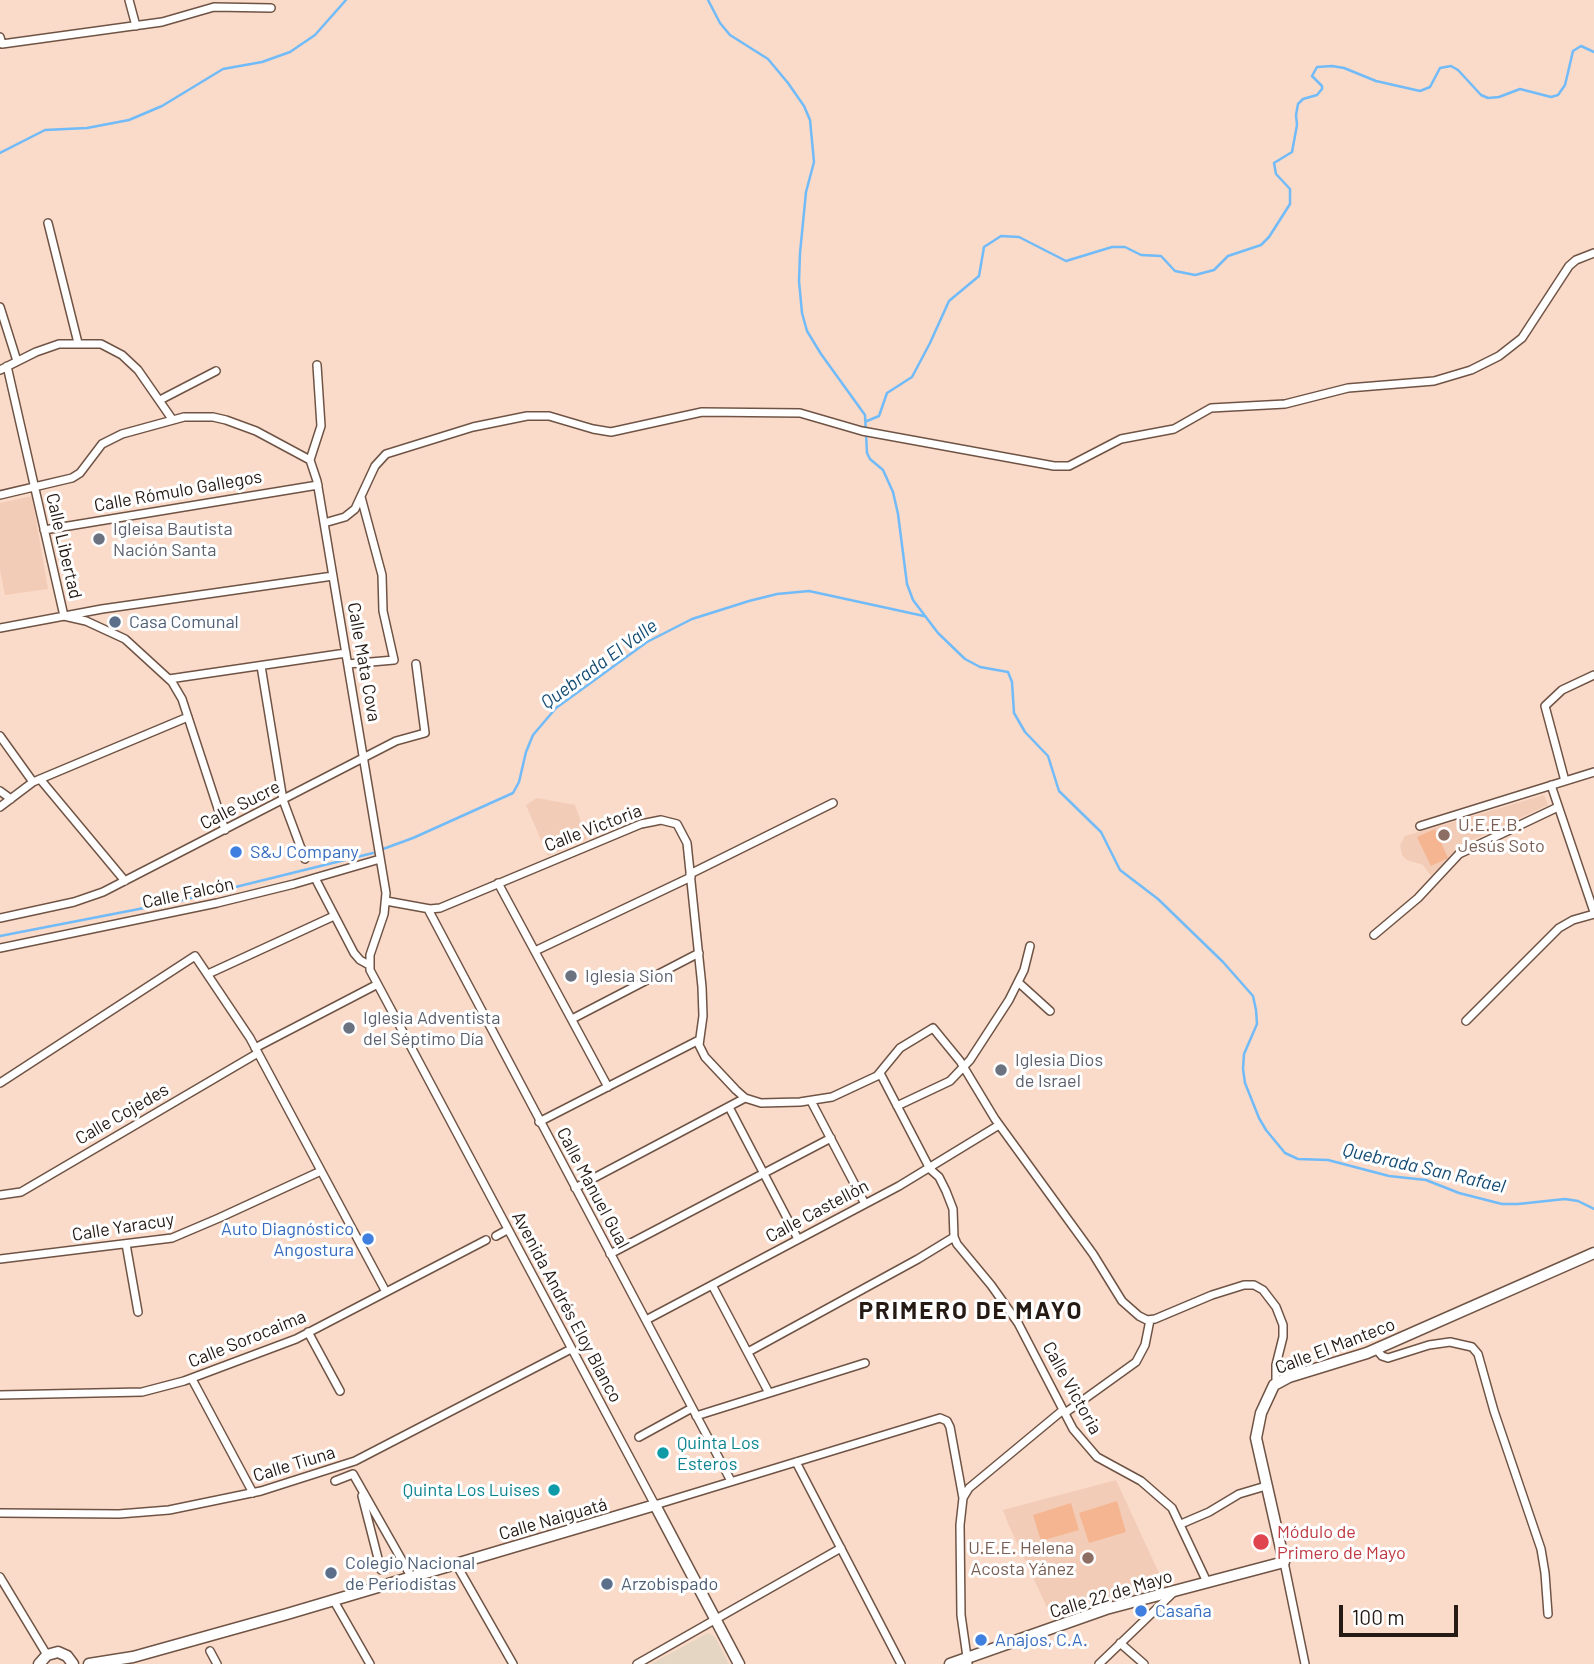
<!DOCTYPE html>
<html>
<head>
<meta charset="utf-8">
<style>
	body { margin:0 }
	#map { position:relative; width:1594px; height:1664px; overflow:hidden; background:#fadac9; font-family:Barlow,sans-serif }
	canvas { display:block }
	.scale { position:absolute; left:1339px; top:1605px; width:119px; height:32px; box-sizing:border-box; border:4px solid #251a14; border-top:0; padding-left:9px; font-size:21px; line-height:24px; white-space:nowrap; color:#251a14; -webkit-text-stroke:5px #fff; paint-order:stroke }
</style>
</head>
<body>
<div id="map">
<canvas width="1594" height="1664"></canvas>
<div class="scale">100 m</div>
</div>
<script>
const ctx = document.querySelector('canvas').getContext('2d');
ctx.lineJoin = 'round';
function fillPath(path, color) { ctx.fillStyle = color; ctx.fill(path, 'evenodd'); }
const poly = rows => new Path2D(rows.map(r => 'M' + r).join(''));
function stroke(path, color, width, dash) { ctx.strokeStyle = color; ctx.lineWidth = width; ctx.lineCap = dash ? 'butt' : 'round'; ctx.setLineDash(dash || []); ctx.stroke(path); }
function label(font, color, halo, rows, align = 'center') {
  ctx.font = font + ' Barlow,sans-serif'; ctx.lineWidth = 6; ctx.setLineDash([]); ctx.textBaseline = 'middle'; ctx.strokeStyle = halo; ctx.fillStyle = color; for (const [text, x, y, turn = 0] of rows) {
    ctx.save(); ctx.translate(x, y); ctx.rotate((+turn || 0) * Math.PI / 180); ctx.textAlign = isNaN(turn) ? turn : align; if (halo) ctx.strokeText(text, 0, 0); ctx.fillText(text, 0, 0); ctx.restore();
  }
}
const commercial = poly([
	[708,1633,715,1637,729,1664,651,1664]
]);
const built = poly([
	[32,496,48,589,5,595,0,570,0,503],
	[1544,795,1548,805,1474,839,1458,850,1431,876,1423,865,1407,860,1402,855,1400,845,1405,836],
	[537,798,575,805,587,839,548,856,526,805],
	[1116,1480,1165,1586,1052,1618,1009,1526,1003,1510]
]);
const green = poly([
	[1435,829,1448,858,1431,866,1417,837],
	[1117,1501,1126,1532,1089,1543,1079,1513],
	[1071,1503,1079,1530,1041,1541,1033,1515]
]);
const stream = poly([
	[708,0,720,23,730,35,768,59,788,83,804,106,810,120,814,162,806,192,800,253,799,281,802,313,807,331,821,354,865,415,867,453,870,459,883,470,893,492,898,514,907,584,913,600,938,633,965,659,980,667,1008,672,1012,682,1014,713,1025,732,1048,756,1059,791,1101,832,1120,870,1158,899,1223,962,1253,996,1256,1010,1257,1024,1244,1054,1243,1069,1245,1083,1259,1118,1266,1130,1285,1153,1298,1159,1328,1160,1389,1176,1426,1180,1459,1193,1502,1204,1518,1204,1565,1199,1578,1201,1594,1209],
	[0,153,45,130,87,128,129,120,162,106,223,69,262,62,290,52,315,35,346,0],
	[867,421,879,416,887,393,912,377,930,343,949,301,979,276,984,247,1001,236,1019,237,1066,261,1112,247,1125,247,1141,255,1161,256,1175,271,1195,275,1214,270,1228,256,1261,245,1269,237,1290,204,1290,189,1276,174,1274,163,1292,152,1297,125,1296,115,1298,104,1303,99,1317,95,1322,89,1322,86,1312,76,1317,67,1332,66,1344,68,1376,81,1420,91,1430,87,1440,68,1451,66,1458,70,1481,95,1488,98,1499,97,1520,89,1551,97,1558,95,1565,85,1573,51,1581,46,1594,52],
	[383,849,413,838,513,793,519,782,526,752,533,735,556,708,647,642,692,619,749,601,777,594,809,591,924,616],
	[0,936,175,902,373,853]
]);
const street = poly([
	[129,0,136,26],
	[0,37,2,44,162,22,214,7,271,8],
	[48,223,78,343],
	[0,307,17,361],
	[317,365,321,426,310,460,317,481,386,893,384,914,370,955,370,970,655,1505,940,1418,947,1421,950,1427,963,1498],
	[7,366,64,616,86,621,125,639,172,682,182,699,225,830],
	[0,370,36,352,59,344,101,344,122,355,138,370,172,419],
	[160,400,216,371],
	[0,495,72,478,80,473,102,444,122,434,184,417,213,417,226,420,256,431,310,460],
	[324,523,345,517,355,509,375,466,386,454,473,427,527,416,549,416,593,429,611,432,702,412,800,413,862,431,1054,466,1069,466,1121,439,1174,429,1211,408,1285,404,1348,388,1434,381,1471,370,1499,356,1522,338,1569,266,1576,260,1594,253],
	[44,530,318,485],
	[0,628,102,609,333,576],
	[348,664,394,660,383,611,382,575,361,497],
	[261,666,283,800,305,859],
	[169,679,346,653],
	[0,736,33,782],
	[40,779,125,881],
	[1565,781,1545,706,1562,690,1594,675],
	[1551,785,1594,912],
	[0,791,11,799],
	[0,807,33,782,188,717],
	[1420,826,1594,772],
	[690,874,833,803],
	[315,878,354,953,360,960,369,965],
	[498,883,608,1087],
	[386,901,430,909,440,908,641,824,661,820,677,824,687,843,702,987,703,1016,699,1045,705,1057,736,1090,745,1098,761,1103,800,1102,832,1097,877,1076,900,1048,933,1028,960,1061,995,1119,1093,1254,1122,1301,1139,1316,1147,1320,1155,1319,1212,1295,1244,1285,1254,1285,1263,1290,1276,1307,1283,1325,1283,1337,1276,1365,1276,1384],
	[428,909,731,1481],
	[0,918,74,902,103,892,396,741,425,733,416,664],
	[1374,935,1418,898,1459,854,1558,807],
	[0,948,217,903,294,884,380,859],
	[535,951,691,877],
	[208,974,334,916],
	[1018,982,1050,1011],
	[572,1019,699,953],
	[1466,1021,1559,928,1573,920,1594,914],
	[255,1048,376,985],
	[880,1073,930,1169,939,1177,946,1191,953,1209,954,1237,957,1244,991,1285,1018,1323,1073,1429,1097,1457,1141,1481,1172,1508,1207,1582],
	[0,1083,195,956,250,1038,386,1292],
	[811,1101,865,1204],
	[897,1106,950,1081,970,1060,1009,1000,1024,970,1030,946],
	[729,1107,798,1239],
	[539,1122,699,1040],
	[575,1188,745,1098],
	[0,1195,21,1192,258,1053],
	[496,1236,507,1230],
	[126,1244,138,1312],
	[610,1254,831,1138],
	[0,1259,172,1238,219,1218,321,1171],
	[712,1285,769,1393],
	[646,1320,899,1186,999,1125],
	[308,1332,340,1391],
	[1376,1349,1382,1356,1388,1358,1429,1345,1450,1342,1472,1347,1478,1354,1494,1411,1541,1549,1545,1573,1548,1614],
	[748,1352,918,1259,954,1237],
	[192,1379,253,1493],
	[0,1395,142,1392,184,1381,296,1339,486,1240],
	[1065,1413,1136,1362,1145,1345,1150,1320],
	[696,1416,865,1363],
	[639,1437,692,1408],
	[796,1462,901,1664],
	[335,1481,353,1474,412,1578],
	[362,1496,381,1570,403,1562],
	[0,1513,119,1514,169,1510,261,1491,355,1461,571,1349],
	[1181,1524,1209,1512,1239,1494,1266,1486],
	[1284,1562,1305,1664],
	[456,1564,513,1664],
	[0,1577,47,1655],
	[334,1601,370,1664],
	[1120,1643,1144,1664],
	[210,1651,217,1664],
	[637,1664,841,1548],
	[968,1664,961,1615,960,1525,963,1498,969,1488,1063,1410],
	[1099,1664,1175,1591]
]);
const secondary = poly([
	[39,1664,47,1655,58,1652,67,1656,73,1664],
	[89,1664,133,1657,287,1614,655,1505,739,1664],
	[950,1664,1106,1609,1284,1562,1256,1438,1261,1413,1274,1385,1289,1377,1367,1353,1594,1253]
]);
const markers = [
	[99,539,7,"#6b7280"],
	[115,622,7,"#5c6f8a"],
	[1444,835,7,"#8d6e63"],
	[236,852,7,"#3f7fe0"],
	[571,976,7,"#6b7280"],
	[349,1028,7,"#6b7280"],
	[1001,1070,7,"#6b7280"],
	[368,1239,7,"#3f7fe0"],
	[663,1453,7,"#0f9aa8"],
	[554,1490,7,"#0f9aa8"],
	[1261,1542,9,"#e0444e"],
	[1088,1558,7,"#8d6e63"],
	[331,1573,7,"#5c6f8a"],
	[607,1584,7,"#5c6f8a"],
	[1141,1611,7,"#3f7fe0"],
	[981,1640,7,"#3f7fe0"]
];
const streetNames = [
	["Calle Rómulo Gallegos",178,491,-10],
	["Calle Libertad",64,546,77],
	["Calle Mata Cova",364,662,80],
	["Calle Sucre",240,805,-27],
	["Calle Victoria",593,828,-21],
	["Calle Falcón",188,893,-12],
	["Calle Cojedes",122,1114,-30],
	["Calle Manuel Gual",593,1188,62],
	["Calle Castellón",817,1211,-28],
	["Calle Yaracuy",123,1227,-9],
	["Avenida Andrés Eloy Blanco",567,1307,62],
	["Calle Sorocaima",247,1339,-22],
	["Calle El Manteco",1335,1346,-21],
	["Calle Victoria",1072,1388,61],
	["Calle Tiuna",294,1464,-17],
	["Calle Naiguatá",553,1519,-16],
	["Calle 22 de Mayo",1111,1594,-17]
];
const worshipNames = [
	["Igleisa Bautista",113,529],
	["Nación Santa",113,550],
	["Iglesia Sion",585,976],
	["Iglesia Adventista",363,1018],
	["del Séptimo Día",363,1039],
	["Iglesia Dios",1015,1060],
	["de Israel",1015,1081]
];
const serviceNames = [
	["Casa Comunal",129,622],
	["Colegio Nacional",345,1563],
	["de Periodistas",345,1584],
	["Arzobispado",621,1584]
];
const educationNames = [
	["U.E.E.B.",1458,825],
	["Jesús Soto",1458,846],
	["U.E.E. Helena",1074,1548,"right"],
	["Acosta Yánez",1074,1569,"right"]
];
const shopNames = [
	["S&J Company",250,852],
	["Auto Diagnóstico",354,1229,"right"],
	["Angostura",354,1250,"right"],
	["Casaña",1155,1611],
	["Anajos, C.A.",995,1640]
];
const cultureNames = [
	["Quinta Los",677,1443],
	["Esteros",677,1464],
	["Quinta Los Luises",540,1490,"right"]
];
const healthNames = [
	["Módulo de",1277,1532],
	["Primero de Mayo",1277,1553]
];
const waterNames = [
	["Quebrada El Valle",599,664,-36],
	["Quebrada San Rafael",1424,1168,13]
];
const districtNames = [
	["PRIMERO DE MAYO",971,1311]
];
fillPath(commercial, '#e4d6c3');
fillPath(built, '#f3ccb8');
fillPath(green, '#f5b590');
stroke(stream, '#70bbf8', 2.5);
stroke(street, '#6f5445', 10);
stroke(secondary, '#6f5445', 13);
stroke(street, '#fff', 7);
stroke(secondary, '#fff', 10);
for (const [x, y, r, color] of markers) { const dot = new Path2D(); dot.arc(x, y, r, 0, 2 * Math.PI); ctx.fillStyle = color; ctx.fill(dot); stroke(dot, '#fff', 2.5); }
label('18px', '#251a14', '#fff', streetNames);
label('18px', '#5b616d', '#fff', worshipNames, 'left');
label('18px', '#4e5e75', '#fff', serviceNames, 'left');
label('18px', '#785e54', '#fff', educationNames, 'left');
label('18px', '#366cbe', '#fff', shopNames, 'left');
label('18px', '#0d838f', '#fff', cultureNames, 'left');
label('18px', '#be3a42', '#fff', healthNames, 'left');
label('italic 19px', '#154c74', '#fff', waterNames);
ctx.letterSpacing = '2px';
label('bold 24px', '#251a14', '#fff', districtNames);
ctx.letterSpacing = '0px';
</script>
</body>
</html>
